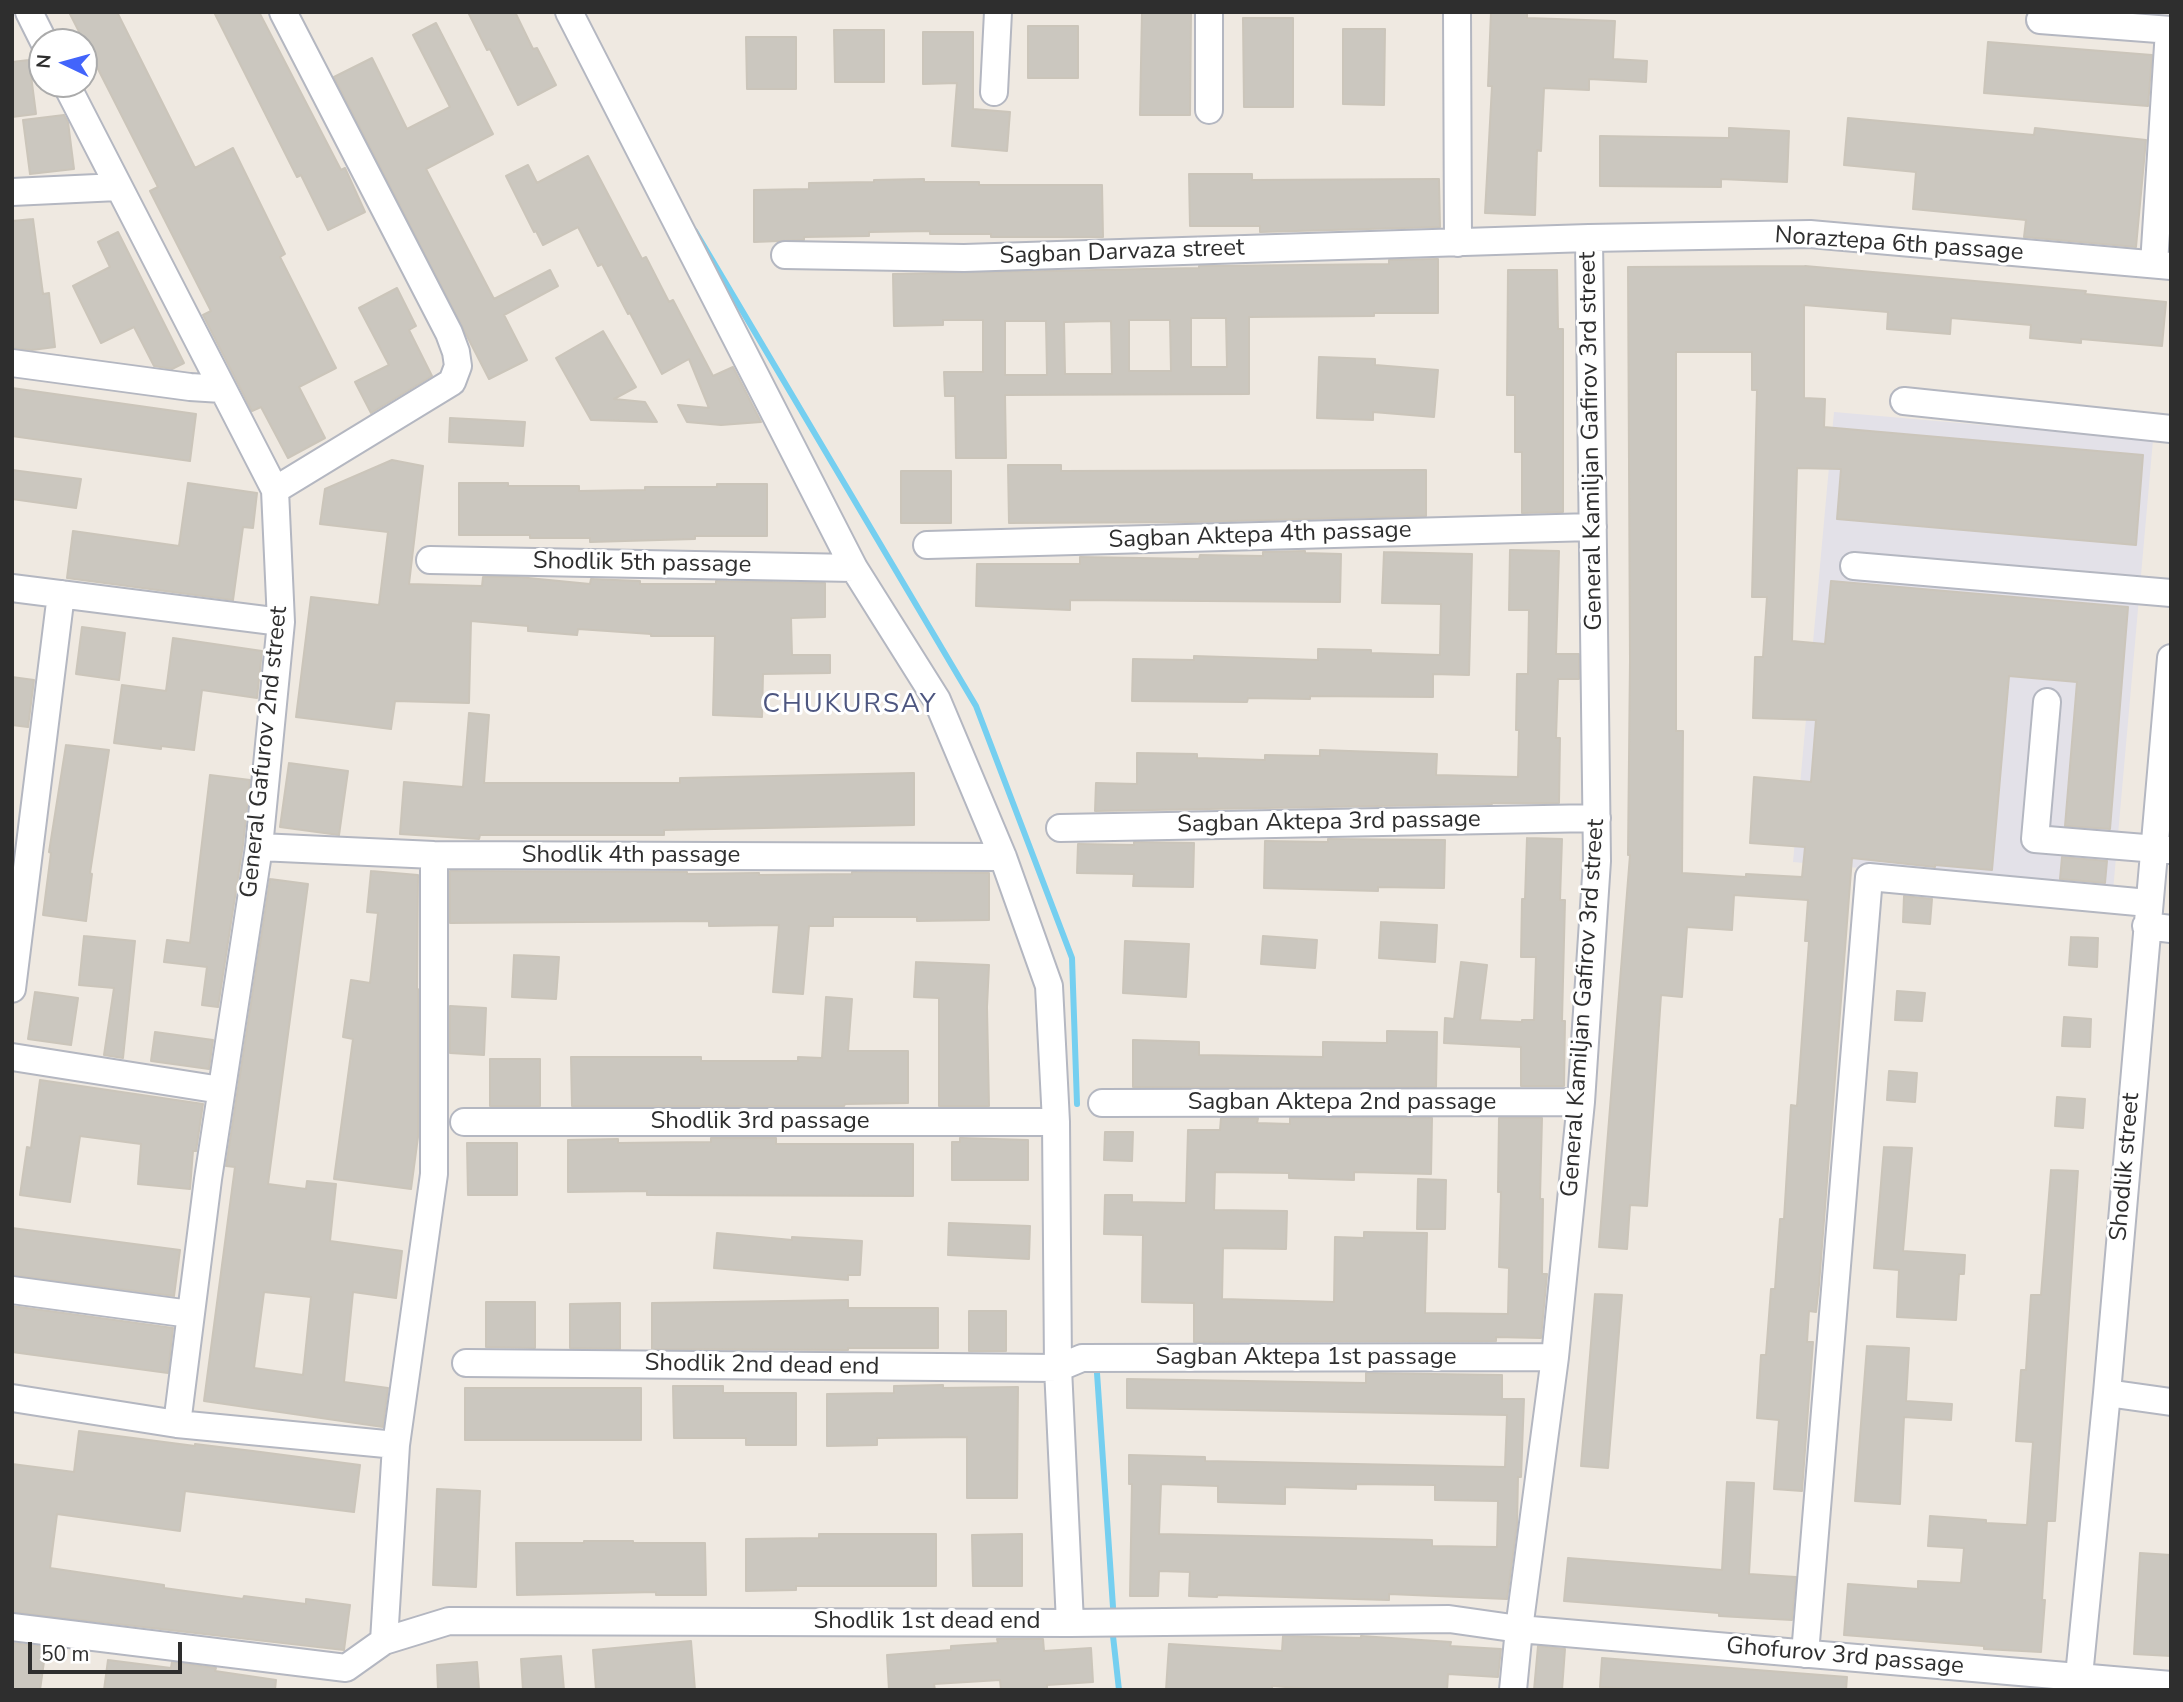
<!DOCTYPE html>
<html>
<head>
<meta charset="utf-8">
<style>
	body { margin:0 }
	#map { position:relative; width:2183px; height:1702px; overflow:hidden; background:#efe9e1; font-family:"Nunito Sans",sans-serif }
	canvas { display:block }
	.frame { position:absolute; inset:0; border:14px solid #2e2e2e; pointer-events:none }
	.north { position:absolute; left:28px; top:28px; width:70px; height:70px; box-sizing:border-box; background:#fff; border:2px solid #ababab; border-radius:50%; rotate:275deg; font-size:19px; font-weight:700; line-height:28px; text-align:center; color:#2e2e2e }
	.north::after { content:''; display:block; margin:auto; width:24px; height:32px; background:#4264fb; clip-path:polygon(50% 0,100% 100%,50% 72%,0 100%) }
	.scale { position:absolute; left:28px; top:1642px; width:154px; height:32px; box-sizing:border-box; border:4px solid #2e2e2e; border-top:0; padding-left:9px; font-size:21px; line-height:24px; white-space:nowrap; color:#2e2e2e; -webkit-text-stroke:5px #fff; paint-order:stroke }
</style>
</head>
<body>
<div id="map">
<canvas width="2183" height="1702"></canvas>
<div class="frame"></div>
<div class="north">N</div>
<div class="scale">50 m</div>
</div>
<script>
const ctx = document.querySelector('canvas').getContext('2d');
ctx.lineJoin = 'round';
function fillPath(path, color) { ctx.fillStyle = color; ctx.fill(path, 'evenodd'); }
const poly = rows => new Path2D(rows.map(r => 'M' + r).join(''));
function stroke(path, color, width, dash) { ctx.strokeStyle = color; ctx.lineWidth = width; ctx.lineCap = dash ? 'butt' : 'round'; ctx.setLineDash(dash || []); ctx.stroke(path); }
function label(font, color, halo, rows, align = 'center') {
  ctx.font = font + ' "Nunito Sans",sans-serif'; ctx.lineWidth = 6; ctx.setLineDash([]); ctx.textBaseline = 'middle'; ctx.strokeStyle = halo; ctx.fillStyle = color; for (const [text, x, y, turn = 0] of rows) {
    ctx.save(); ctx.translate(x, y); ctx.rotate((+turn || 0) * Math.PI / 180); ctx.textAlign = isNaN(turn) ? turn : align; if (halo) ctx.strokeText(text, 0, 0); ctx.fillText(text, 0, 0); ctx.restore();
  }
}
const industrial = poly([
	[1834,412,2153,440,2113,891,1793,862]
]);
const stream = poly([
	[695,231,976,706,1072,958,1077,1104],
	[1097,1373,1113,1607],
	[1113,1636,1119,1690]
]);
const building = poly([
	[69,12,117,12,195,168,233,148,285,254,280,257,336,368,299,387,325,438,288,458,261,407,252,411,203,315,211,311,150,191,158,187,69,12],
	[214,12,259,12,341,170,345,168,365,212,328,230,301,175,297,177,214,12],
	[468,12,515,12,533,49,537,48,556,85,518,105,490,49,487,50,468,12],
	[1142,12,1191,12,1190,115,1140,115,1142,12],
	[1491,12,1527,12,1527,18,1615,21,1613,59,1647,61,1646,82,1589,79,1589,90,1544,88,1541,151,1537,150,1535,215,1485,213,1492,86,1488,86,1491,12],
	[1243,18,1293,18,1293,107,1244,107,1243,18],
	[436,23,493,134,426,169,494,299,550,270,558,286,504,315,527,360,489,379,334,77,372,58,407,129,450,107,413,35,436,23],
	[1028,26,1078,26,1078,78,1028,78,1028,26],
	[1343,29,1385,29,1384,105,1343,104,1343,29],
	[834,30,884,30,884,82,835,82,834,30],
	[923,32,973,32,973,109,1010,112,1007,151,952,146,957,83,923,84,923,32],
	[746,37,796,37,796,89,747,89,746,37],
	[1988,42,2152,55,2148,106,1984,93,1988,42],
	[29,60,36,114,12,117,12,62,29,60],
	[64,115,68,122,74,169,30,174,23,120,64,115],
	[1848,118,2034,135,2035,128,2146,140,2136,247,2024,237,2026,220,1913,209,1916,172,1844,165,1848,118],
	[1729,128,1789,131,1787,182,1721,179,1721,187,1600,186,1600,136,1729,138,1729,128],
	[588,156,642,259,646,257,669,302,673,300,713,376,733,367,761,422,721,425,687,422,678,405,709,408,689,359,662,374,630,313,628,314,602,264,598,266,578,227,543,245,536,231,534,232,506,176,528,165,537,183,588,156],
	[1189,174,1252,174,1252,180,1439,179,1440,227,1260,232,1260,226,1190,226,1189,174],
	[924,179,924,182,979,182,979,185,1102,185,1103,237,991,237,991,234,930,234,930,231,869,232,869,236,804,237,804,240,754,242,754,190,809,189,809,183,874,182,874,180,924,179],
	[33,219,43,294,49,293,55,347,32,350,12,348,12,221,33,219],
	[118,232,184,363,172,369,154,366,134,327,101,343,73,286,110,267,98,242,118,232],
	[1438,259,1438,313,1374,313,1374,316,1249,317,1249,394,1005,395,1006,458,956,458,955,396,945,396,944,372,983,372,983,320,943,320,943,325,894,326,893,274,1199,268,1199,266,1215,266,1389,264,1389,260,1438,259],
	[1191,318,1226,318,1227,367,1191,367,1191,318],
	[1129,320,1170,320,1171,371,1129,371,1129,320],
	[1005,321,1046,321,1047,375,1005,375,1005,321],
	[1111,321,1112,374,1065,374,1064,322,1111,321],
	[1805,266,2020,285,2086,291,2085,294,2166,302,2162,346,2081,339,2081,343,2030,338,2031,325,1951,318,1950,334,1887,329,1888,312,1804,305,1804,398,1825,399,1824,427,2143,455,2136,545,1837,519,1841,469,1797,468,1792,641,1825,644,1831,581,2128,607,2110,829,2065,826,2077,682,2009,676,1992,870,1935,865,1935,867,1852,858,1819,1285,1816,1312,1809,1311,1807,1342,1813,1342,1802,1491,1774,1489,1779,1420,1757,1418,1761,1355,1766,1355,1771,1289,1775,1289,1780,1219,1784,1219,1791,1105,1797,1106,1809,941,1805,941,1808,900,1734,895,1732,930,1687,927,1682,997,1661,995,1647,1206,1630,1205,1627,1249,1599,1247,1630,855,1628,855,1630,661,1628,267,1805,266],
	[1676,352,1752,352,1752,390,1757,390,1752,597,1767,597,1763,657,1755,657,1753,718,1816,720,1811,782,1754,777,1750,843,1805,847,1802,877,1746,874,1746,877,1682,873,1683,731,1676,731,1676,352],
	[1508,270,1557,270,1558,329,1563,329,1563,512,1522,513,1522,452,1515,452,1515,395,1507,395,1508,270],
	[397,288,416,326,409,330,432,376,371,413,355,382,389,365,359,308,397,288],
	[603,331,636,387,614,399,645,402,657,422,591,420,556,358,603,331],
	[1319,357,1375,359,1375,365,1438,370,1434,417,1373,412,1373,420,1317,418,1319,357],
	[12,388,196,414,190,461,12,436,12,388],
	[450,418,525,422,523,446,449,442,450,418],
	[392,460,423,466,409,584,482,586,483,577,518,577,590,584,591,579,640,581,640,584,716,584,716,581,825,583,825,617,791,618,792,655,830,655,830,673,763,674,762,717,713,715,715,636,651,636,651,634,578,629,577,635,528,631,528,626,471,621,469,703,395,701,391,729,296,717,311,597,379,605,388,532,320,524,325,489,392,460],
	[1008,465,1061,465,1061,471,1426,470,1426,516,1192,522,1009,523,1008,465],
	[12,470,81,479,76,508,12,499,12,470],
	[901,471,951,471,951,523,901,523,901,471],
	[188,483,257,493,253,528,243,527,233,600,67,578,73,531,179,546,188,483],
	[459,483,508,483,508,486,579,486,579,491,645,490,645,487,717,487,717,484,767,484,767,536,695,536,695,539,590,542,590,538,530,538,530,535,459,535,459,483],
	[1510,550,1559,551,1556,654,1579,654,1579,679,1558,679,1556,738,1560,738,1559,803,1492,803,1492,804,1095,811,1096,783,1137,784,1137,753,1197,754,1197,758,1265,760,1265,755,1320,756,1320,750,1437,754,1436,775,1518,777,1519,730,1516,730,1517,674,1528,674,1529,610,1509,610,1510,550],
	[1305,551,1305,553,1341,554,1340,602,1070,600,1070,610,976,606,977,564,1080,564,1080,557,1199,559,1200,555,1263,556,1263,552,1305,551],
	[1384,552,1472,554,1469,675,1433,674,1433,697,1310,696,1310,699,1248,698,1247,702,1132,701,1133,659,1194,660,1194,656,1318,660,1318,649,1371,650,1371,653,1440,655,1441,604,1382,603,1384,552],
	[82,627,125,633,119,680,76,674,82,627],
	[173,638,262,651,257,698,202,690,194,750,161,746,161,749,114,743,122,685,166,691,173,638],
	[12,677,34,680,28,727,12,725,12,677],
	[469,713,489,715,484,783,680,783,680,778,914,773,914,825,664,830,664,835,480,835,479,839,400,834,404,782,463,787,469,713],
	[66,745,109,750,90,873,92,874,86,921,43,915,51,853,49,852,66,745],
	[289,763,348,771,339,835,280,827,289,763],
	[210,775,250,780,243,845,218,1007,202,1005,207,967,164,962,167,940,190,943,210,775],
	[1527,838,1562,839,1560,900,1565,900,1562,1021,1565,1021,1564,1086,1521,1086,1521,1047,1444,1043,1445,1018,1454,1019,1461,962,1487,965,1480,1020,1522,1022,1522,1020,1534,1020,1536,957,1521,957,1522,899,1525,899,1527,838],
	[1328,839,1445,840,1444,888,1378,887,1378,891,1264,888,1265,841,1328,842,1328,839],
	[1134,842,1194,843,1193,887,1133,886,1134,874,1077,873,1078,844,1134,845,1134,842],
	[2062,857,2107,861,2105,883,2060,879,2062,857],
	[371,871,418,875,417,989,418,989,418,1137,411,1189,334,1179,353,1039,343,1037,351,980,370,983,378,913,367,912,371,871],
	[450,871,687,872,687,874,759,873,759,875,852,874,852,872,989,873,989,920,917,921,917,917,833,917,833,926,809,926,803,994,773,992,779,925,709,926,709,921,450,923,450,871],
	[270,879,308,884,268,1184,306,1189,307,1181,336,1184,330,1241,402,1251,396,1298,353,1292,344,1382,388,1388,383,1427,204,1401,235,1167,226,1166,270,879],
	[264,1292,311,1297,303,1375,254,1368,264,1292],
	[1904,896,1932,899,1930,924,1903,922,1904,896],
	[1381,922,1437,925,1435,962,1379,958,1381,922],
	[84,936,135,941,123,1058,104,1055,114,988,79,985,84,936],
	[1263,936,1317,940,1315,968,1261,964,1263,936],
	[2071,937,2098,938,2097,967,2069,965,2071,937],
	[1125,941,1189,944,1186,997,1123,993,1125,941],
	[514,955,559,957,556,999,512,997,514,955],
	[916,962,989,965,987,1007,989,1106,939,1106,939,998,914,997,916,962],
	[1897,991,1925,993,1922,1021,1895,1020,1897,991],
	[35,992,78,998,71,1045,28,1039,35,992],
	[826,997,852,999,848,1051,908,1051,908,1103,845,1104,844,1106,572,1106,571,1057,701,1057,701,1061,798,1061,798,1057,822,1058,826,997],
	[450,1006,486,1008,484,1055,450,1053,450,1006],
	[2064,1017,2091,1019,2090,1047,2062,1046,2064,1017],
	[1387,1031,1437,1032,1436,1087,1133,1087,1133,1040,1199,1042,1199,1055,1323,1057,1323,1042,1387,1043,1387,1031],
	[155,1032,213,1040,209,1069,151,1061,155,1032],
	[490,1059,540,1059,540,1106,490,1106,490,1059],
	[1889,1071,1917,1073,1915,1102,1887,1100,1889,1071],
	[40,1080,203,1104,196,1151,193,1151,190,1189,138,1184,141,1144,80,1136,70,1202,20,1195,27,1147,31,1148,40,1080],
	[2057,1097,2085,1099,2083,1128,2055,1126,2057,1097],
	[1221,1118,1258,1118,1257,1123,1290,1124,1290,1118,1432,1118,1431,1174,1354,1172,1354,1180,1289,1178,1289,1173,1215,1172,1214,1210,1287,1211,1286,1249,1223,1248,1222,1299,1334,1302,1335,1237,1364,1238,1364,1232,1427,1233,1425,1313,1508,1314,1509,1268,1499,1267,1501,1192,1498,1192,1499,1118,1542,1118,1540,1199,1543,1199,1542,1274,1547,1274,1541,1338,1496,1337,1496,1341,1194,1342,1194,1303,1142,1302,1143,1235,1104,1234,1105,1195,1132,1195,1132,1202,1186,1203,1188,1130,1220,1130,1221,1118],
	[1105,1132,1133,1132,1132,1161,1104,1160,1105,1132],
	[711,1138,776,1138,776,1144,913,1144,913,1196,647,1195,647,1191,568,1192,568,1140,618,1139,618,1143,711,1142,711,1138],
	[960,1138,1028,1140,1028,1180,952,1180,952,1142,960,1142,960,1138],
	[467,1143,517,1143,517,1195,468,1195,467,1143],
	[1884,1147,1912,1148,1903,1251,1965,1255,1964,1274,1959,1274,1956,1320,1897,1317,1899,1270,1874,1268,1884,1147],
	[2051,1170,2078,1171,2055,1521,2047,1521,2042,1600,2045,1600,2041,1652,1984,1649,1984,1646,1844,1635,1848,1584,1918,1589,1918,1581,1961,1583,1964,1548,1928,1546,1930,1516,1986,1520,1986,1523,2027,1525,2033,1442,2016,1441,2021,1370,2026,1370,2031,1295,2041,1295,2051,1170],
	[1418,1179,1446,1180,1445,1229,1417,1229,1418,1179],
	[949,1223,1030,1226,1029,1259,948,1255,949,1223],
	[12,1228,180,1250,174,1296,12,1275,12,1228],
	[717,1233,792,1240,792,1237,862,1241,860,1275,848,1275,848,1280,714,1268,717,1233],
	[1595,1294,1622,1295,1608,1468,1581,1466,1595,1294],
	[848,1300,848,1308,938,1308,938,1348,848,1348,848,1350,652,1349,652,1303,848,1300],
	[486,1302,535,1302,535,1348,486,1347,486,1302],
	[620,1303,620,1349,570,1348,570,1304,620,1303],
	[12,1306,173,1328,168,1373,12,1352,12,1306],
	[969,1311,1006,1311,1006,1351,969,1351,969,1311],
	[1867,1346,1909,1348,1906,1401,1952,1404,1951,1420,1904,1417,1900,1504,1855,1501,1867,1346],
	[1366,1373,1502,1375,1502,1399,1524,1399,1521,1477,1518,1477,1517,1525,1507,1599,1389,1594,1389,1600,1217,1595,1217,1597,1189,1596,1190,1572,1159,1571,1158,1596,1130,1596,1132,1484,1129,1484,1129,1455,1205,1457,1205,1461,1505,1467,1507,1415,1127,1408,1127,1379,1366,1383,1366,1373],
	[1161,1484,1218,1486,1218,1502,1285,1504,1285,1487,1356,1489,1356,1484,1435,1485,1435,1500,1498,1501,1497,1547,1432,1546,1432,1540,1159,1534,1161,1484],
	[943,1385,943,1388,1018,1387,1017,1498,967,1498,967,1437,877,1438,877,1445,827,1446,827,1394,894,1393,894,1386,943,1385],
	[673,1386,723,1386,723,1393,796,1393,796,1445,746,1445,746,1438,674,1438,673,1386],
	[465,1388,641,1388,641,1440,465,1440,465,1388],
	[79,1431,195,1446,195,1444,253,1451,360,1465,354,1512,185,1491,180,1531,57,1514,50,1568,164,1585,164,1588,243,1599,244,1596,306,1604,306,1599,350,1605,344,1650,12,1612,12,1464,74,1472,79,1431],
	[1727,1482,1754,1483,1749,1574,1796,1577,1792,1620,1719,1616,1719,1613,1564,1601,1568,1558,1722,1570,1727,1482],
	[437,1489,480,1491,476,1587,433,1585,437,1489],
	[819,1534,936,1534,936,1586,796,1586,796,1590,746,1591,746,1539,819,1538,819,1534],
	[1022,1534,1022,1586,973,1586,972,1535,1022,1534],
	[584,1541,633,1541,633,1543,705,1543,706,1595,656,1595,656,1592,517,1595,516,1543,584,1543,584,1541],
	[2140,1553,2171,1555,2171,1656,2134,1654,2140,1553],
	[1283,1636,1361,1638,1361,1636,1451,1642,1450,1646,1501,1649,1498,1677,1448,1674,1447,1690,1325,1690,1272,1686,1272,1690,1166,1690,1169,1644,1282,1651,1283,1636],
	[997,1639,1043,1639,1044,1651,1091,1648,1093,1682,1047,1685,1047,1690,1001,1690,1000,1680,934,1684,935,1690,889,1690,887,1655,951,1650,951,1646,998,1643,997,1639],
	[691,1641,695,1690,596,1690,593,1650,691,1641],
	[12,1643,46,1647,40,1690,12,1690,12,1643],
	[1538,1646,1565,1649,1562,1690,1534,1690,1538,1646],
	[561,1656,564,1690,523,1690,521,1659,561,1656],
	[1602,1658,1847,1677,1846,1690,1648,1690,1600,1687,1602,1658],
	[108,1660,171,1668,172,1662,216,1668,215,1671,276,1680,275,1690,104,1690,108,1660],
	[477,1662,479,1690,438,1690,437,1665,477,1662]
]);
const minor = poly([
	[29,12,44,42],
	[569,12,854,568,937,700,1003,857,1049,986,1056,1122,1058,1368,1070,1623],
	[1457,12,1458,243],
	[2040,20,2171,30],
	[66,84,275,490,281,622,259,847,208,1179,177,1424],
	[994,92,998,12],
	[1209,110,1209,12],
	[12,192,118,187],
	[785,255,964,258,1589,238,1810,234,2171,266],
	[2154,264,2169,30],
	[12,363,190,387,222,389],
	[1904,401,2171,429],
	[275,490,452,382,458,366,456,352,449,333,283,12],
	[927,545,1593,527],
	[430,560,854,568],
	[1854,566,2171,593],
	[12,588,281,622],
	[2047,702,2035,839,2169,850],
	[1060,828,1597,818],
	[259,847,434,855,1003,857],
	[2146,926,2171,929],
	[12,989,61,594],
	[12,1057,221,1090],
	[1102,1103,1581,1102],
	[464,1122,1056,1122],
	[12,1290,190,1314],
	[466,1363,1058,1368,1082,1358,1555,1357],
	[2107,1393,2171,1402],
	[12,1398,177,1424,396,1445],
	[12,1627,346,1668,384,1641,449,1621,1070,1623,1449,1619,1519,1629,2171,1685],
	[384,1641,396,1445,434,1174,434,855],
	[1805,1654,1869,877,2148,903],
	[2079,1676,2107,1393,2171,658],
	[1513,1690,1519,1629,1555,1357,1581,1102,1597,861,1589,238]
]);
const streetNames = [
	["Noraztepa 6th passage",1899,245,4],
	["Sagban Darvaza street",1122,253,-2],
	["General Kamiljan Gafirov 3rd street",1592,441,-91],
	["Sagban Aktepa 4th passage",1260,536,-2],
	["Shodlik 5th passage",642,564,1],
	["General Gafurov 2nd street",265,752,-84],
	["Sagban Aktepa 3rd passage",1329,823,-1],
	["Shodlik 4th passage",631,856],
	["General Kamiljan Gafirov 3rd street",1584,1008,-86],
	["Sagban Aktepa 2nd passage",1342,1103],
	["Shodlik 3rd passage",760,1122],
	["Shodlik street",2126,1167,-85],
	["Sagban Aktepa 1st passage",1306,1358],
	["Shodlik 2nd dead end",762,1366,1],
	["Shodlik 1st dead end",927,1622],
	["Ghofurov 3rd passage",1845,1657,5]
];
const neighbourhoodNames = [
	["CHUKURSAY",850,706]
];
fillPath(industrial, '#e3e1e8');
stroke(stream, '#75cff0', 6);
fillPath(building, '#cbc7bf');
stroke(building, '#cbc5ba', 2);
stroke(minor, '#b4b7c1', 30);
stroke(minor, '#fff', 26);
label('24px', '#2e2e2e', '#fff', streetNames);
ctx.letterSpacing = '2px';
label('26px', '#4d5680', '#fff', neighbourhoodNames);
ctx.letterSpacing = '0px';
</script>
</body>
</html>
